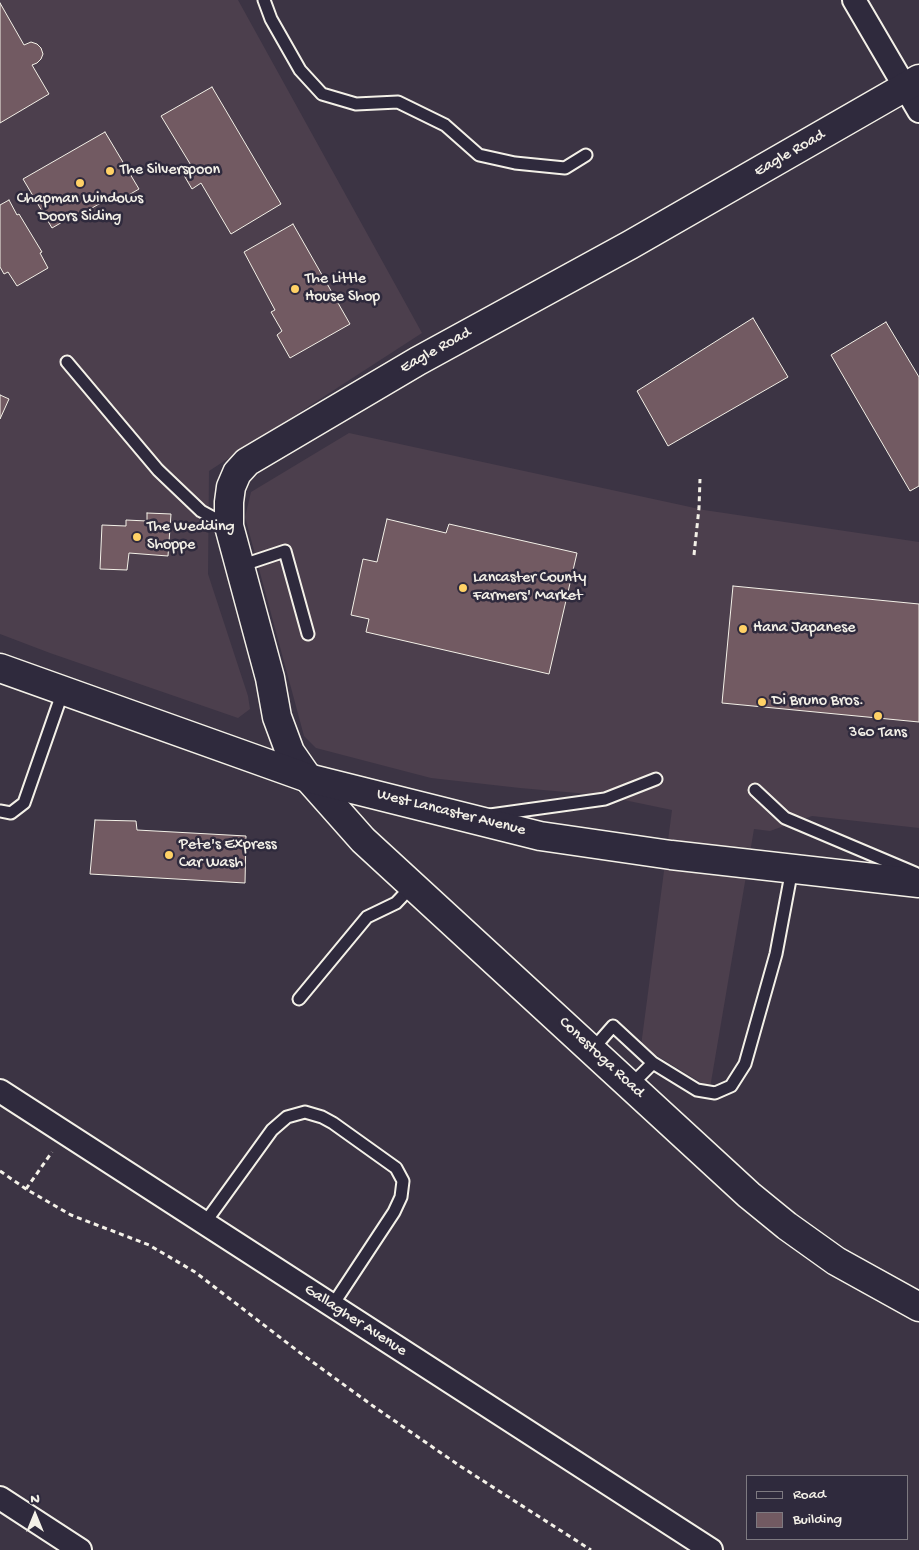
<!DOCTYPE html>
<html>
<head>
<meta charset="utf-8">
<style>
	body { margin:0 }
	#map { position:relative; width:919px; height:1550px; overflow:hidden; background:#3c3444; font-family:"Gochi Hand",sans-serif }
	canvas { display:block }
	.legend { position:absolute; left:746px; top:1475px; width:162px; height:65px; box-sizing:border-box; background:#2f2a3d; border:1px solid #7e7a81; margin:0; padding:6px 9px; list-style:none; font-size:15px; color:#f4f1e8 }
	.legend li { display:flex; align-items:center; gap:10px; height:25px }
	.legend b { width:25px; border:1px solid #7e7a81 }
	.north { position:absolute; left:10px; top:1490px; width:50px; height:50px; -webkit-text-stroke:4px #2f2a3d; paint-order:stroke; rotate:0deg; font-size:14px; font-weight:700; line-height:20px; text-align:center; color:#f4f1e8 }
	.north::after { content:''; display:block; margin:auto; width:18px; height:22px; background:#f4f1e8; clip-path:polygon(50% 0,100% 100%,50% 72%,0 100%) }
</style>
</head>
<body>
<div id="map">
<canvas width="919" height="1550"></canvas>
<ul class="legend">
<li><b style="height:6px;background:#2f2a3d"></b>Road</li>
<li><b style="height:14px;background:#725a62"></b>Building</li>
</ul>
<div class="north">N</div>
</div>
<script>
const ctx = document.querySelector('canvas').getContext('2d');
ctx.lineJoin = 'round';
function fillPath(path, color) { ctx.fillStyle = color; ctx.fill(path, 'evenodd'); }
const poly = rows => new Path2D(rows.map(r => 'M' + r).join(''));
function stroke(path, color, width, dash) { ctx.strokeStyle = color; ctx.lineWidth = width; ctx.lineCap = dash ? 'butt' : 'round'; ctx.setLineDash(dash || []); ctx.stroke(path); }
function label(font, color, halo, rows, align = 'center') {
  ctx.font = font + ' "Gochi Hand",sans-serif'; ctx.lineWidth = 5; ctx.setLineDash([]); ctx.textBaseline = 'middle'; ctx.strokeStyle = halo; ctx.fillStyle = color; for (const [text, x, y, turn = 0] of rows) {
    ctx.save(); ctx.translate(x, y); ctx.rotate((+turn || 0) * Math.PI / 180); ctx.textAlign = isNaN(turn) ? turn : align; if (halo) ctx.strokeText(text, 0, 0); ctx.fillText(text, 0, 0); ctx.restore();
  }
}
const built = poly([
	[0,0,238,0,422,333,209,471,208,574,248,696,250,709,238,718,50,653,0,634],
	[349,433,704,510,919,542,919,828,812,816,770,831,754,829,710,1088,641,1046,672,810,600,795,520,788,431,778,316,748,304,736,245,517,251,492]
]);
const building = poly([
	[0,3,24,45,31,42,37,44,41,48,43,54,41,59,37,63,32,65,49,94,0,123,0,3],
	[212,87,281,204,231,234,201,183,192,189,182,172,192,167,161,116,212,87],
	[105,132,139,189,115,203,111,197,73,219,71,217,52,228,23,179,105,132],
	[9,200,17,215,19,214,42,252,40,253,48,268,17,286,8,272,4,274,0,267,0,205,9,200],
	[293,224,350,324,290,358,277,335,282,331,271,312,275,310,244,252,293,224],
	[753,318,788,377,668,446,637,391,753,318],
	[886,322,919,377,919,486,910,491,831,355,886,322],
	[0,395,9,399,0,419,0,395],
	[147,513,171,514,168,556,129,553,127,570,100,569,102,525,126,526,126,520,147,521,147,513],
	[387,519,446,533,449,524,577,553,549,674,366,632,369,619,351,615,363,559,377,562,387,519],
	[733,586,919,604,919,722,722,703,733,586],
	[95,820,136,821,137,830,246,836,245,883,90,874,95,820]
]);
const path = poly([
	[694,555,699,508,700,479],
	[0,1171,26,1189,71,1215,149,1245,195,1272,299,1352,373,1406,460,1466,591,1550],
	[26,1189,52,1152]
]);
const service = poly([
	[264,0,271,19,300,70,322,94,356,104,398,102,445,125,479,155,515,163,565,168,586,155],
	[67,362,158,470,201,511,227,525],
	[240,566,285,551,308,634],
	[755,790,785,818,915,873],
	[0,811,11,813,24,803,63,691],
	[490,815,605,799,656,779],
	[299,999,367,917,396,903,413,885],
	[592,1050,613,1026,653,1063,697,1090,715,1093,731,1086,745,1064,776,954,792,869],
	[631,1085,653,1063],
	[204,1224,272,1130,287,1117,305,1112,322,1117,333,1123,396,1168,403,1181,401,1197,394,1212,332,1306]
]);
const minor = poly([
	[854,0,919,111],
	[0,1091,711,1550],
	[0,1498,80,1550]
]);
const tertiary = poly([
	[308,778,290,752,277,717,270,678,229,526,229,502,231,487,237,473,247,462,418,361,630,245,919,79]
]);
const secondary = poly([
	[308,778,363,840,749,1195,787,1226,836,1261,919,1307]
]);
const trunk = poly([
	[0,668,308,778,540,836,671,855,919,883]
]);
const markers = [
	[110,171,5,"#ffd166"],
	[80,183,5,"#ffd166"],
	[295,289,5,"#ffd166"],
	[137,537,5,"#ffd166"],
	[463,588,5,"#ffd166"],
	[743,629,5,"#ffd166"],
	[762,702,5,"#ffd166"],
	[878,716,5,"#ffd166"],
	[169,855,5,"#ffd166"]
];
const streetNames = [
	["Eagle Road",790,154,-30],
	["Eagle Road",436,351,-29],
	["West Lancaster Avenue",451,813,14],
	["Conestoga Road",601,1058,43],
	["Gallagher Avenue",355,1321,33]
];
const poiNames = [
	["The Silverspoon",120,171],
	["Chapman Windows",80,200,"center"],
	["Doors Siding",80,218,"center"],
	["The Little",305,280],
	["House Shop",305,298],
	["The Wedding",147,528],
	["Shoppe",147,546],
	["Lancaster County",473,579],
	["Farmers' Market",473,597],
	["Hana Japanese",753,629],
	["Di Bruno Bros.",772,702],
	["360 Tans",878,734,"center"],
	["Pete's Express",179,846],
	["Car Wash",179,864]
];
fillPath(built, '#4c3f4d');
fillPath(building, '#725a62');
stroke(building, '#f4f1e8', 1);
stroke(service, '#f4f1e8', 15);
stroke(minor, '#f4f1e8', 26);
stroke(tertiary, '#f4f1e8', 31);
stroke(secondary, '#f4f1e8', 31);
stroke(trunk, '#f4f1e8', 31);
stroke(path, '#f4f1e8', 3, [5, 4]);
stroke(service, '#2f2a3d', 11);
stroke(minor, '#2f2a3d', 22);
stroke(tertiary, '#2f2a3d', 28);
stroke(secondary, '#2f2a3d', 28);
stroke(trunk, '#2f2a3d', 28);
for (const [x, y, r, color] of markers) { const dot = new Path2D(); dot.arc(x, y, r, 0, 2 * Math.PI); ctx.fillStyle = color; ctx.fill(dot); stroke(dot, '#2f2a3d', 2); }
label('16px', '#f4f1e8', '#2f2a3d', streetNames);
label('16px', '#f4f1e8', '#2f2a3d', poiNames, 'left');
</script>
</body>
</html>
